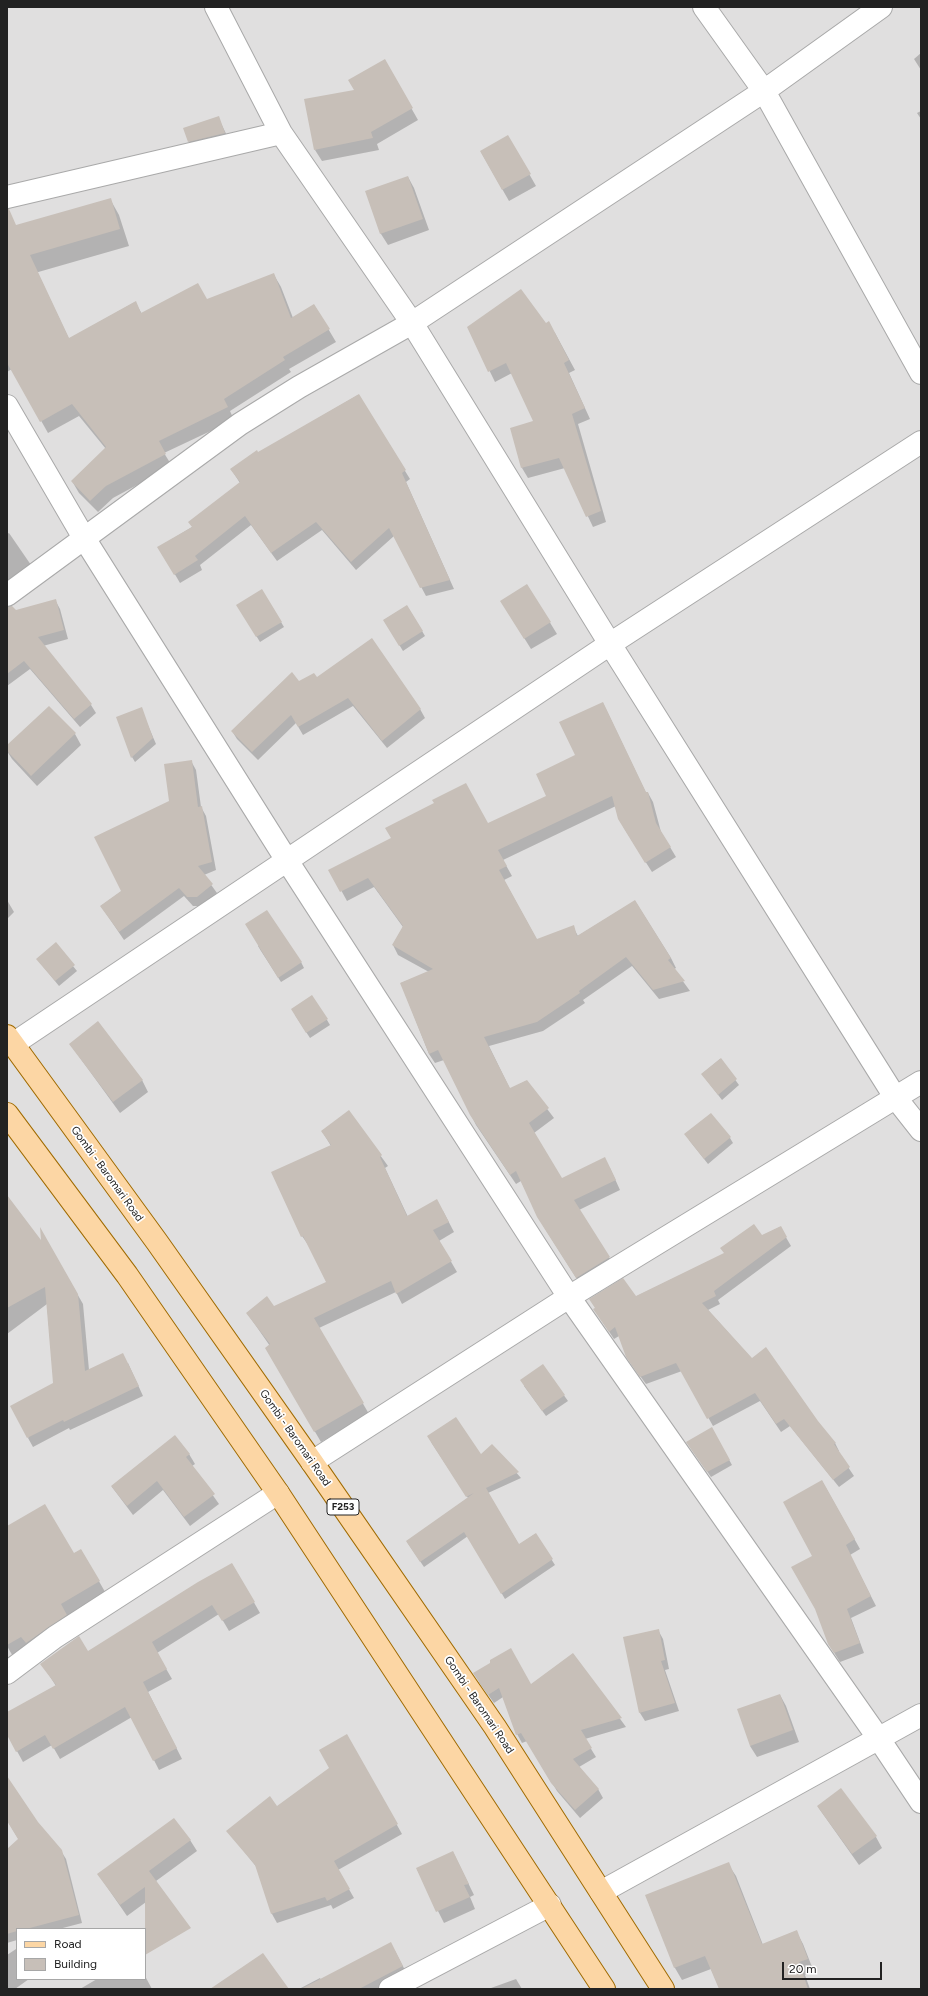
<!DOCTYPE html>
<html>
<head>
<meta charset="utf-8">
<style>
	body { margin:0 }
	#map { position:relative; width:928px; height:1996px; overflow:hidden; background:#f2efe9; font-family:Figtree,sans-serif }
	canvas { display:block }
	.frame { position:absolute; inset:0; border:8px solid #222; pointer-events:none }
	.legend { position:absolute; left:16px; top:1928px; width:130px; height:52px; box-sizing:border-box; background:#fff; border:1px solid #a7a7a7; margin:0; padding:5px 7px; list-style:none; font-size:12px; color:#222 }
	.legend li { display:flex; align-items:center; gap:8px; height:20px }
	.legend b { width:20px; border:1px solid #a7a7a7 }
	.scale { position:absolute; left:782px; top:1962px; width:100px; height:18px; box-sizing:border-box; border:2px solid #222; border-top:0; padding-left:5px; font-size:12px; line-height:14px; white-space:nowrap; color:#222; -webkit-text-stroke:3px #fff; paint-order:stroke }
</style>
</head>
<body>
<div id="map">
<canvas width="928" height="1996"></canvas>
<div class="frame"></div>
<ul class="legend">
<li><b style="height:5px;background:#fcd6a4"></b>Road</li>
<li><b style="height:11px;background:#c7bfb8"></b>Building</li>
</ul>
<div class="scale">20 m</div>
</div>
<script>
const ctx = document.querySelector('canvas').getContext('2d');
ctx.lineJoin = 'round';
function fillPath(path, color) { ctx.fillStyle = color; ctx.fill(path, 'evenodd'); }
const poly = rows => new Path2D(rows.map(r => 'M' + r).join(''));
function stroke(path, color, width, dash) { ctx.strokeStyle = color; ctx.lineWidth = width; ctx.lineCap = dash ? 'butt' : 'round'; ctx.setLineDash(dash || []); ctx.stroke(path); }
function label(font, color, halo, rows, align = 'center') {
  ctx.font = font + ' Figtree,sans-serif'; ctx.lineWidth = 3.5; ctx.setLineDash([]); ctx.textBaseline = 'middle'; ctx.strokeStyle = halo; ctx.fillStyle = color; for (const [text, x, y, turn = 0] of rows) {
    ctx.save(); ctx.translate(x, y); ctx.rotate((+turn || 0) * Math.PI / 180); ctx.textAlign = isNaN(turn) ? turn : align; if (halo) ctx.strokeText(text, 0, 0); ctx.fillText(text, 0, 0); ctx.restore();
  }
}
const residential = poly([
	[7,7,921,7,921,1989,7,1989],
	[17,1929,145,1929,145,1979,17,1979]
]);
const shadow = poly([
	[921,53,921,70,914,59],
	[384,60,418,120,377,144,379,150,322,161,315,150,355,90],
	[921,111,921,119,917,113],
	[218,117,231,144,196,153,189,141],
	[508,137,536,186,509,201,481,152],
	[408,177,414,188,429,230,388,245,381,234,367,191],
	[110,199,119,215,129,246,7,281,7,229],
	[274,275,281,287,293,318,314,305,336,342,289,369,291,372,230,411,234,420,164,453,172,466,113,498,98,512,79,493,72,481,106,449,79,416,48,433,12,369,7,372,7,301,41,280,69,339,135,302,142,314,207,300],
	[546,324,555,333,575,370,569,373,590,419,578,424,606,522,593,527,565,468,528,478,522,468,535,422,512,373,495,382,468,327],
	[358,395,410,479,406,482,454,589,426,596,394,536,356,570,322,530,277,561,251,525,200,565,202,570,180,583,159,547,192,527,240,483,231,469],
	[9,533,31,565,7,583,7,534],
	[527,585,557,634,531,649,508,612],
	[55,600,60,609,68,639,43,646,91,705,96,713,80,727,30,669,7,686,7,632],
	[238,606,281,622,284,627,260,642],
	[407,606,425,636,403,651,384,620],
	[316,679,420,709,425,718,387,748,353,706,303,735,296,723,258,760,237,739,232,731,298,683],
	[603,703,646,793,648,793,653,802,661,832,676,857,652,872,624,828,616,806,503,860,512,876,504,880,537,940,573,927,578,936,635,901,671,958,676,968,674,969,690,991,659,999,632,966,583,1000,585,1003,543,1031,489,1046,510,1089,526,1081,554,1118,534,1133,561,1179,610,1168,620,1190,579,1210,615,1267,582,1287,544,1227,521,1181,516,1184,476,1125,444,1060,435,1063,429,1054,401,983,429,972,398,955,393,945,403,927,374,887,347,901,330,870,488,825,548,796,576,756],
	[141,709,156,744,135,762,132,757],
	[75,734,81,745,37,786,12,759,7,751,7,746],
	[191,761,196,770,201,807,206,816,216,870,204,875,217,893,202,906,193,906,184,896,124,940,101,906,122,891],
	[7,900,14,912,7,919],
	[55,944,77,971,59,986,37,959],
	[259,945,301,962,304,968,281,982,261,951,258,946],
	[295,1015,327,1020,330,1025,310,1038],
	[70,1044,142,1080,148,1092,120,1113],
	[720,1059,739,1085,722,1100,702,1074],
	[349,1112,388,1166,385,1168,408,1217,443,1211,454,1232,439,1241,457,1272,402,1304,396,1292,319,1328,369,1414,321,1442,266,1348,270,1346,247,1313,274,1307,327,1283,309,1246,302,1236,331,1146,322,1131],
	[730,1138,733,1143,708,1164,689,1140],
	[7,1196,42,1243,41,1231,83,1304,89,1370,128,1363,143,1396,70,1430,69,1428,33,1447,28,1438,54,1384,47,1304,7,1334],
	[780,1227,791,1246,718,1300,720,1304,708,1310,752,1359,817,1422,835,1443,839,1451,838,1452,854,1476,839,1487,790,1426,781,1432,760,1401,713,1426,682,1371,646,1384,632,1365,619,1336,614,1339,594,1309,635,1297],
	[543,1366,568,1401,546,1416,524,1386],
	[712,1429,732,1465,711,1477,690,1447],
	[431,1442,481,1456,492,1445,521,1478,488,1493,519,1545,535,1534,555,1565,505,1599,468,1536,424,1567,407,1542,468,1498],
	[189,1454,195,1464,192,1466,219,1504,190,1526,163,1490,133,1515,112,1487],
	[822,1481,860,1549,850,1555,876,1606,851,1618,864,1653,840,1662,828,1643,814,1556],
	[81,1550,108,1597,15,1660,7,1646,7,1568,73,1554],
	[232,1564,260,1613,229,1631,219,1614,157,1653,172,1679,148,1692,182,1759,159,1770,132,1717,60,1759,52,1745,23,1762,7,1733,7,1713,56,1686,42,1664,87,1653],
	[658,1630,663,1639,669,1669,665,1670,679,1711,645,1721,640,1713],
	[573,1654,626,1727,585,1739,596,1757,579,1767,598,1789,603,1798,580,1818,557,1791,527,1741,522,1743,517,1734,503,1697,494,1703,479,1682,531,1685],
	[780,1695,786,1706,799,1742,757,1757,750,1746],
	[347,1736,402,1834,338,1870,354,1898,333,1909,331,1905,277,1923,272,1914,258,1869,228,1831,277,1807,331,1769],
	[7,1798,37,1823,61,1851,66,1859,82,1923,59,1929,17,1929,17,1940,7,1943,7,1850,19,1840,7,1820],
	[818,1807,876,1837,882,1848,859,1865],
	[190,1840,197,1851,156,1881,161,1891,127,1916,98,1874],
	[453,1852,474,1895,470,1897,475,1909,444,1923,417,1869],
	[728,1864,736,1876,763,1945,796,1931,803,1944,814,1972,805,1975,810,1989,720,1989,711,1969,682,1980,675,1968,646,1896],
	[16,1949,17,1979,29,1979,15,1989,7,1989,7,1955],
	[395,1951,407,1974,377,1989,299,1989,320,1978,321,1980],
	[145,1976,152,1989,80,1989,97,1979,145,1979],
	[516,1979,522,1989,491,1989,491,1988]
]);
const building = poly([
	[385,59,413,108,371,132,373,138,314,150,304,99,354,90,348,80],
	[219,116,225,133,188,142,183,128],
	[508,135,531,174,502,190,480,151],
	[408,176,423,219,380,234,365,191],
	[111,198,120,229,30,255,69,338,136,301,141,313,198,283,207,299,274,273,291,318,314,304,330,329,283,357,285,360,224,399,228,407,159,441,166,454,106,486,90,501,71,481,106,447,72,404,40,422,7,363,7,209,9,209,16,225],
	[521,289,546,323,549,321,569,360,564,363,585,408,572,414,601,511,586,517,559,458,521,468,510,428,533,421,506,363,488,372,467,327],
	[359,394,406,470,402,473,450,580,420,588,389,528,351,562,316,522,271,553,245,516,195,556,198,560,174,575,157,547,192,527,188,522,240,482,230,469,257,450,258,452],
	[527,584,551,622,524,639,500,601],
	[262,589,282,622,256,637,236,605],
	[56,599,64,630,38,637,92,704,74,719,24,661,7,674,7,607,12,606,16,610],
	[407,605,423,631,399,646,383,620],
	[372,638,421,709,382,741,348,698,298,727,291,715,252,752,231,731,292,672,299,681,314,673,317,677],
	[603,702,646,792,648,792,656,823,671,847,645,863,618,819,612,796,498,850,507,866,499,870,537,939,574,925,577,936,635,900,671,958,668,960,685,981,653,990,626,957,579,991,580,993,537,1022,484,1037,510,1088,527,1080,549,1108,529,1123,562,1178,605,1157,616,1180,574,1200,610,1257,576,1278,537,1217,516,1171,510,1175,470,1115,438,1050,429,1054,400,983,433,969,392,945,403,926,368,878,340,892,328,870,391,838,385,828,434,803,432,800,466,783,488,823,546,796,536,774,575,755,559,722],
	[49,706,76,733,31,776,7,751,7,745],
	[142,707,153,738,131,758,116,717],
	[192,760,198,807,202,806,212,862,198,866,213,884,197,897,187,897,179,888,119,932,100,906,121,891,94,837,169,801,164,764],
	[267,910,302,962,278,978,245,924],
	[56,942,75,965,55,981,36,959],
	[312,995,328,1019,306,1033,291,1009],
	[98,1021,143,1080,113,1102,69,1044],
	[721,1058,737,1079,718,1095,701,1074],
	[349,1110,382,1155,380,1157,407,1216,437,1199,449,1222,433,1230,452,1261,396,1294,391,1281,314,1318,364,1403,314,1432,265,1348,270,1344,246,1313,267,1296,274,1306,326,1282,303,1236,301,1237,271,1172,331,1145,321,1131],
	[711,1113,731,1137,704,1159,684,1134],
	[7,1195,41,1240,40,1227,78,1294,85,1371,123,1353,139,1386,64,1422,63,1420,27,1438,10,1406,53,1383,45,1287,7,1308],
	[754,1224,762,1235,781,1226,787,1237,714,1291,716,1296,702,1303,752,1358,766,1347,818,1421,836,1443,834,1444,850,1467,833,1480,784,1419,776,1424,755,1393,707,1419,676,1363,640,1377,626,1357,615,1327,609,1332,593,1309,595,1308,589,1299,623,1278,636,1296,724,1253,720,1248],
	[543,1364,565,1395,542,1411,520,1380],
	[456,1417,481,1454,492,1444,519,1472,486,1488,519,1544,536,1533,553,1559,501,1594,464,1532,420,1562,406,1541,474,1493,466,1497,427,1436],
	[712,1427,730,1460,707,1472,686,1442],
	[175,1435,190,1454,186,1457,215,1494,184,1517,157,1481,127,1506,111,1486],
	[822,1480,855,1539,846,1545,871,1596,847,1609,860,1643,834,1653,828,1644,815,1609,791,1567,812,1556,783,1502],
	[45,1504,74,1553,81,1549,100,1581,61,1604,67,1615,26,1643,21,1637,7,1645,7,1526],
	[232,1563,255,1602,222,1621,212,1605,152,1642,167,1669,143,1682,177,1748,153,1761,125,1707,53,1749,45,1735,16,1752,7,1735,7,1712,56,1685,40,1664,79,1636,88,1651,198,1582],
	[659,1629,665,1660,661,1661,675,1703,639,1713,623,1637],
	[511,1648,531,1684,573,1653,622,1718,581,1730,592,1748,573,1759,599,1789,575,1810,551,1783,521,1733,516,1735,499,1688,488,1695,473,1673,490,1663,490,1660],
	[780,1694,793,1730,750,1746,737,1709],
	[347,1734,398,1824,334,1861,350,1889,327,1901,325,1897,271,1914,255,1865,226,1831,270,1796,277,1806,329,1768,319,1750],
	[7,1776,38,1822,62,1850,79,1915,26,1929,17,1929,17,1931,7,1934,7,1849,18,1839,7,1821],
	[841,1788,877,1836,852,1854,817,1806],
	[174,1818,191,1840,149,1871,191,1928,145,1955,145,1887,120,1905,97,1874],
	[453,1851,469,1884,464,1885,470,1897,436,1912,416,1868],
	[729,1862,762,1944,797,1930,808,1959,799,1962,808,1989,719,1989,705,1956,674,1968,645,1895],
	[391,1942,403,1966,359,1989,301,1989],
	[263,1953,289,1989,210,1989]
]);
const minor = poly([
	[216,7,281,133,412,323,610,644,895,1097,921,1130],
	[704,7,764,91,921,373],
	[7,197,281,133],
	[7,406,84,538,286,859,569,1297,879,1739,921,1802],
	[7,595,240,424,299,387,412,323,764,91,881,7],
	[13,1044,610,644,921,442],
	[312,1462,569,1297,921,1082],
	[7,1673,55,1637,278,1493],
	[601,1892,921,1715],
	[390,1989,550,1905]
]);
const major = poly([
	[7,1036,157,1242,312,1462,495,1727,663,1989],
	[7,1114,127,1275,278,1493,604,1989]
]);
const shields = [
	[343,1507,32]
];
const shieldNames = [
	["F253",343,1507]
];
const streetNames = [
	["Gombi - Baromari Road",107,1174,54],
	["Gombi - Baromari Road",295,1438,55],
	["Gombi - Baromari Road",479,1705,56]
];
fillPath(residential, '#e0dfdf');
fillPath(shadow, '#0003');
fillPath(building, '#c7bfb8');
stroke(minor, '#a9a9a9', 24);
stroke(major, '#a06b00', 24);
stroke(minor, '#fff', 22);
stroke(major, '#fcd6a4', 22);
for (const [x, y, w] of shields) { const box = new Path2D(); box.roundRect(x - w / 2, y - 8, w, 16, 3); ctx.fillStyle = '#fff'; ctx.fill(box); stroke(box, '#222', 1); }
label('bold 10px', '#222', null, shieldNames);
label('11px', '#222', '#fff', streetNames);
</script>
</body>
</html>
